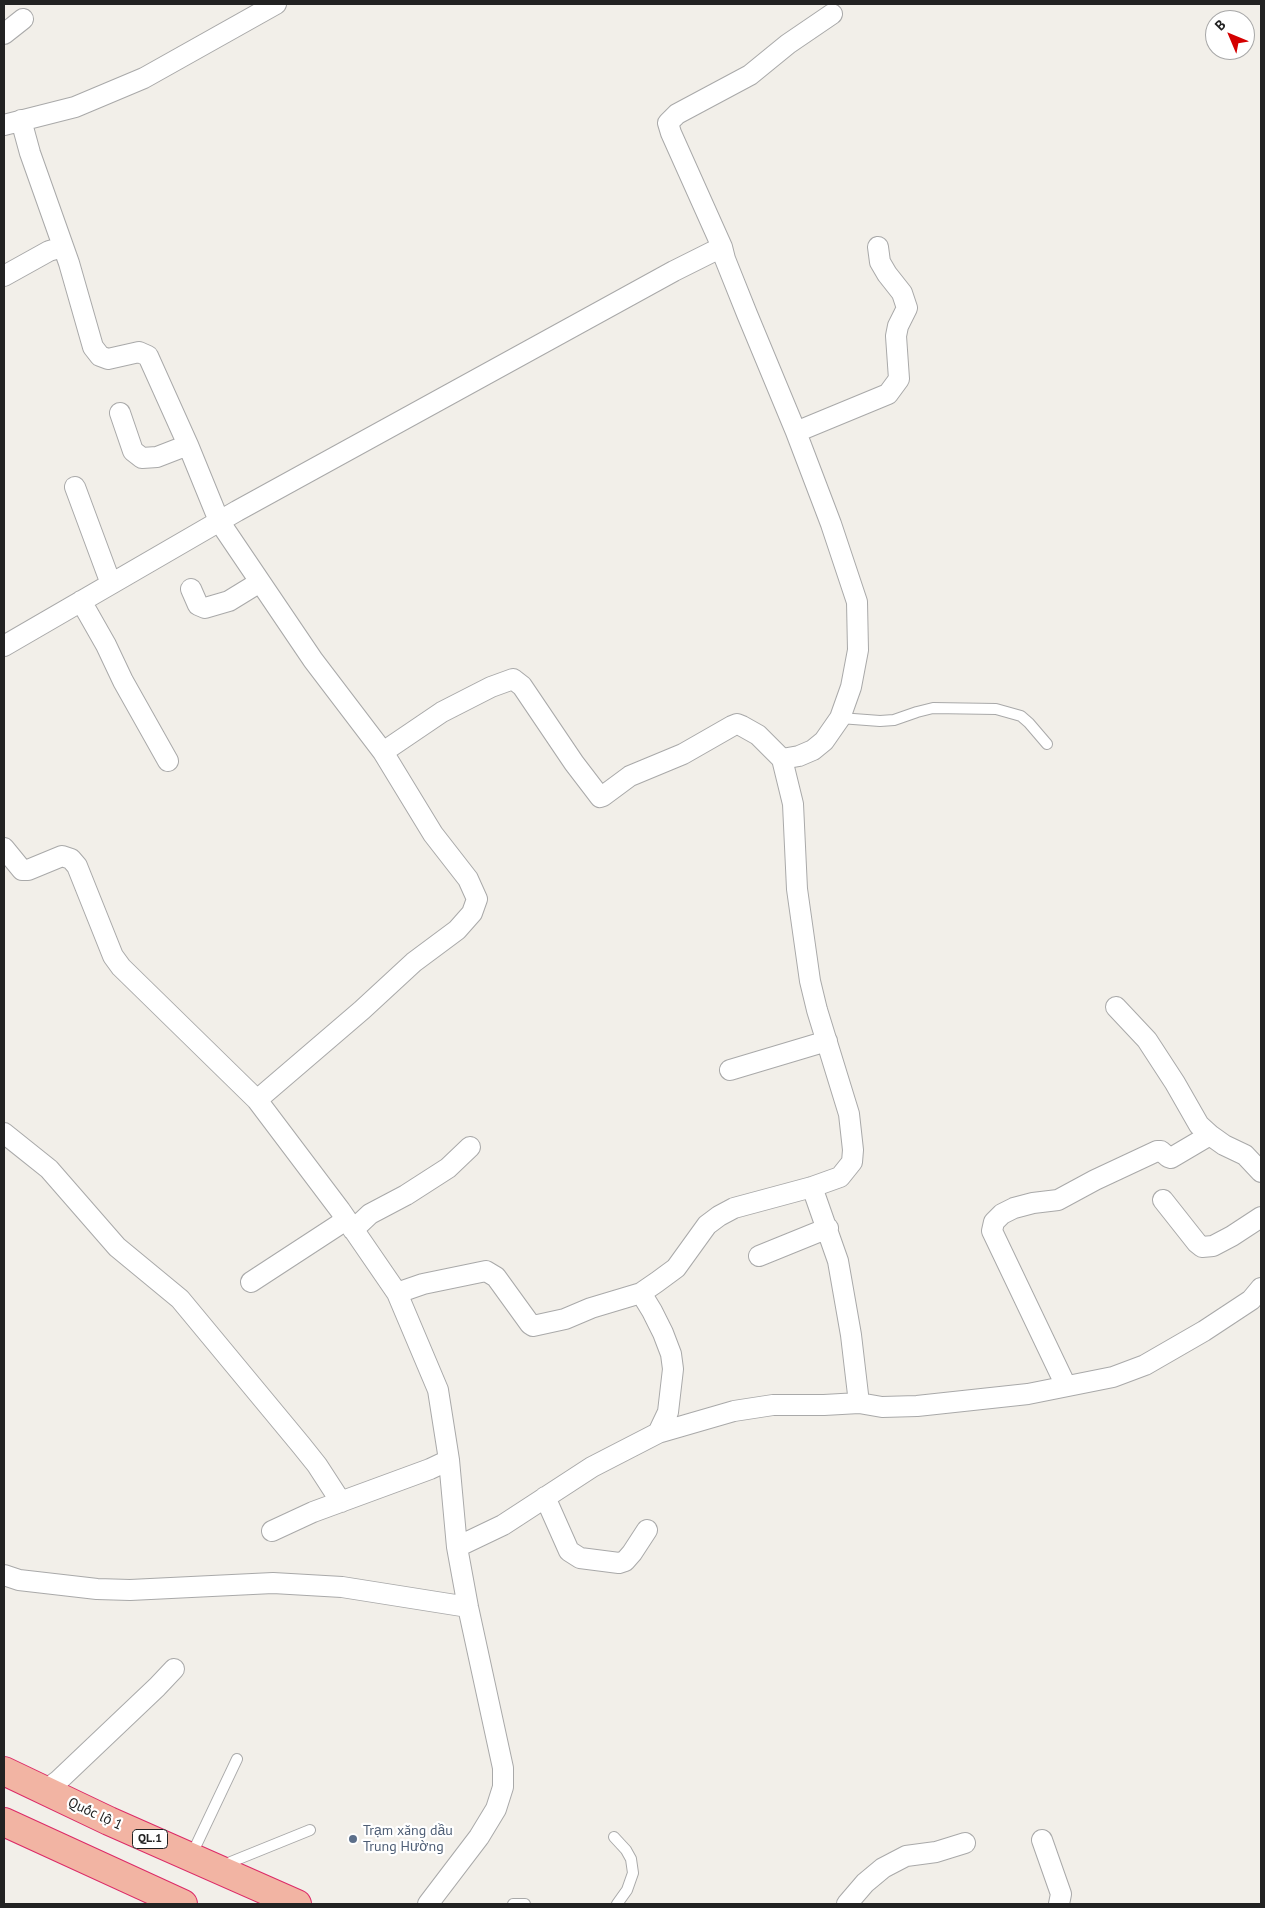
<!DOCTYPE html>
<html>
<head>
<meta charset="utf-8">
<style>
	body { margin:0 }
	#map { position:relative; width:1265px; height:1908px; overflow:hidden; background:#f2efe9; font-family:"PT Sans",sans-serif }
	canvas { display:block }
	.frame { position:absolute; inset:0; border:5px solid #222; pointer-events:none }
	.north { position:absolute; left:1205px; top:10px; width:50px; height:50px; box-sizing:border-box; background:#fff; border:1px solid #a7a7a7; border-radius:50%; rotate:315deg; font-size:14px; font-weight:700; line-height:20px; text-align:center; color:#222 }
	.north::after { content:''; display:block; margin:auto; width:18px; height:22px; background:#d40000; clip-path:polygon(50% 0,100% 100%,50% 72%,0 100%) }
</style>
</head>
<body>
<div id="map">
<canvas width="1265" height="1908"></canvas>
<div class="frame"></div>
<div class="north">B</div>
</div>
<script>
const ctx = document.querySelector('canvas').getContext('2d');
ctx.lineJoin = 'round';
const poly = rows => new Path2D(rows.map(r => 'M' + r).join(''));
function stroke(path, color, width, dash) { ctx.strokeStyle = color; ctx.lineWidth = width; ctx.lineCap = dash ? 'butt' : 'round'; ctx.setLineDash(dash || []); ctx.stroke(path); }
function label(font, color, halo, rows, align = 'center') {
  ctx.font = font + ' "PT Sans",sans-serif'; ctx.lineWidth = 4.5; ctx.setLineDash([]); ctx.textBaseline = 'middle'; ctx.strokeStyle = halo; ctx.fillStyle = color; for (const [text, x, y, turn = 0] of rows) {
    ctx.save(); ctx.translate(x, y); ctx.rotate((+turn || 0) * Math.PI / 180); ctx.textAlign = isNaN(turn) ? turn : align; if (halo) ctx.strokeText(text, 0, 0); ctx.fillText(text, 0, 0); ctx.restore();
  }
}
const service = poly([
	[840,718,880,721,894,720,917,712,933,708,996,709,1021,716,1029,723,1047,744],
	[614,1837,626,1850,631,1859,633,1873,627,1890,617,1904],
	[191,1856,237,1759],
	[221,1866,310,1830],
	[513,1904,525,1904]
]);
const minor = poly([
	[4,34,23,19],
	[21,120,30,153,69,263,93,347,100,356,108,359,139,352,148,356,188,445,219,521,313,660,383,752,433,834,468,879,477,899,472,913,457,930,414,962,362,1010,257,1100],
	[4,125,75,107,144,78,276,4],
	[4,276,49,251,63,247],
	[120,413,133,451,142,458,157,457,188,445],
	[796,432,888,394,899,379,896,336,898,326,907,308,902,293,887,274,880,262,878,247],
	[75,487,111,584],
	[191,589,198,605,205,608,229,601,260,582],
	[81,601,106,645,123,681,168,761],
	[4,646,237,511,674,271,722,247],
	[383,752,442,712,491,687,513,679,522,686,574,763,600,797,603,796,630,776,683,754,732,726,737,724,742,726,758,735,782,759,793,804,797,889,810,981,817,1010,849,1114,853,1150,852,1162,840,1177,812,1187,734,1208,719,1216,707,1225,676,1268,657,1282,641,1293,591,1308,565,1319,533,1326,530,1324,496,1277,486,1271,423,1284,397,1293],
	[782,759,799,756,813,750,824,741,840,718,851,687,858,650,857,602,831,524,796,432,747,314,725,259,722,247,671,133,668,123,677,114,750,75,788,44,832,14],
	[4,848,22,870,28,870,62,856,71,859,77,866,113,956,121,967,257,1100,340,1210,397,1293,438,1390,449,1460,457,1547,468,1607,503,1768,503,1787,496,1809,479,1837,428,1904],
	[1116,1007,1147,1040,1175,1083,1199,1125,1210,1135,1224,1145,1245,1155,1261,1172],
	[730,1070,827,1041],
	[4,1133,49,1169,117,1247,180,1299,301,1445,317,1465,341,1502],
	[812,1187,838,1261,851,1335,859,1403],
	[1163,1200,1197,1243,1202,1247,1213,1246,1232,1236,1261,1217],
	[353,1230,370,1214,406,1195,448,1168,470,1147],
	[759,1256,828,1228],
	[251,1282,346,1220],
	[641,1293,652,1311,663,1333,671,1354,673,1369,668,1412,658,1433],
	[1066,1386,992,1231,994,1222,1002,1214,1014,1208,1033,1203,1058,1200,1095,1180,1157,1151,1161,1151,1168,1157,1171,1158,1210,1135],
	[545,1497,569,1551,580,1558,619,1563,625,1561,632,1553,647,1530],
	[272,1531,313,1512,430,1469,449,1460],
	[457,1547,503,1525,592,1467,658,1433,734,1411,773,1405,824,1405,859,1403,882,1407,917,1406,1028,1394,1113,1377,1145,1365,1204,1331,1251,1300,1261,1288],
	[4,1575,19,1580,97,1589,130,1590,273,1583,342,1587,468,1607],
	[44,1791,58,1781,157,1687,174,1669],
	[1042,1840,1061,1894,1059,1904],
	[847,1904,865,1883,883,1868,906,1856,936,1852,965,1843]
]);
const trunk = poly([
	[4,1771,109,1821,297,1904],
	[4,1822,183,1904]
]);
const markers = [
	[353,1839,5,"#5c6f8a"]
];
const shields = [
	[150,1839,35]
];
const shieldNames = [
	["QL.1",150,1839]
];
const streetNames = [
	["Quốc lộ 1",95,1814,25]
];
const serviceNames = [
	["Trạm xăng dầu",363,1831],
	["Trung Hường",363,1847]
];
stroke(service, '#a9a9a9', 12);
stroke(minor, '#a9a9a9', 22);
stroke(trunk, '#dc2a67', 30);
stroke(service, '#fff', 10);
stroke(minor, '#fff', 20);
stroke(trunk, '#f2b4a3', 28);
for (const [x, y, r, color] of markers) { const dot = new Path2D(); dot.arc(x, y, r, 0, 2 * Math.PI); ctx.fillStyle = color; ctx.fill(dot); stroke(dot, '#fff', 2); }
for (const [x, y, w] of shields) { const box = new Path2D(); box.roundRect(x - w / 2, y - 9.5, w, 19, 4); ctx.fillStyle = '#fff'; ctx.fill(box); stroke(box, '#222', 1); }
label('bold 12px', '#222', null, shieldNames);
label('14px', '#222', '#fff', streetNames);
label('14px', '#4e5e75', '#fff', serviceNames, 'left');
</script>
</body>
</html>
